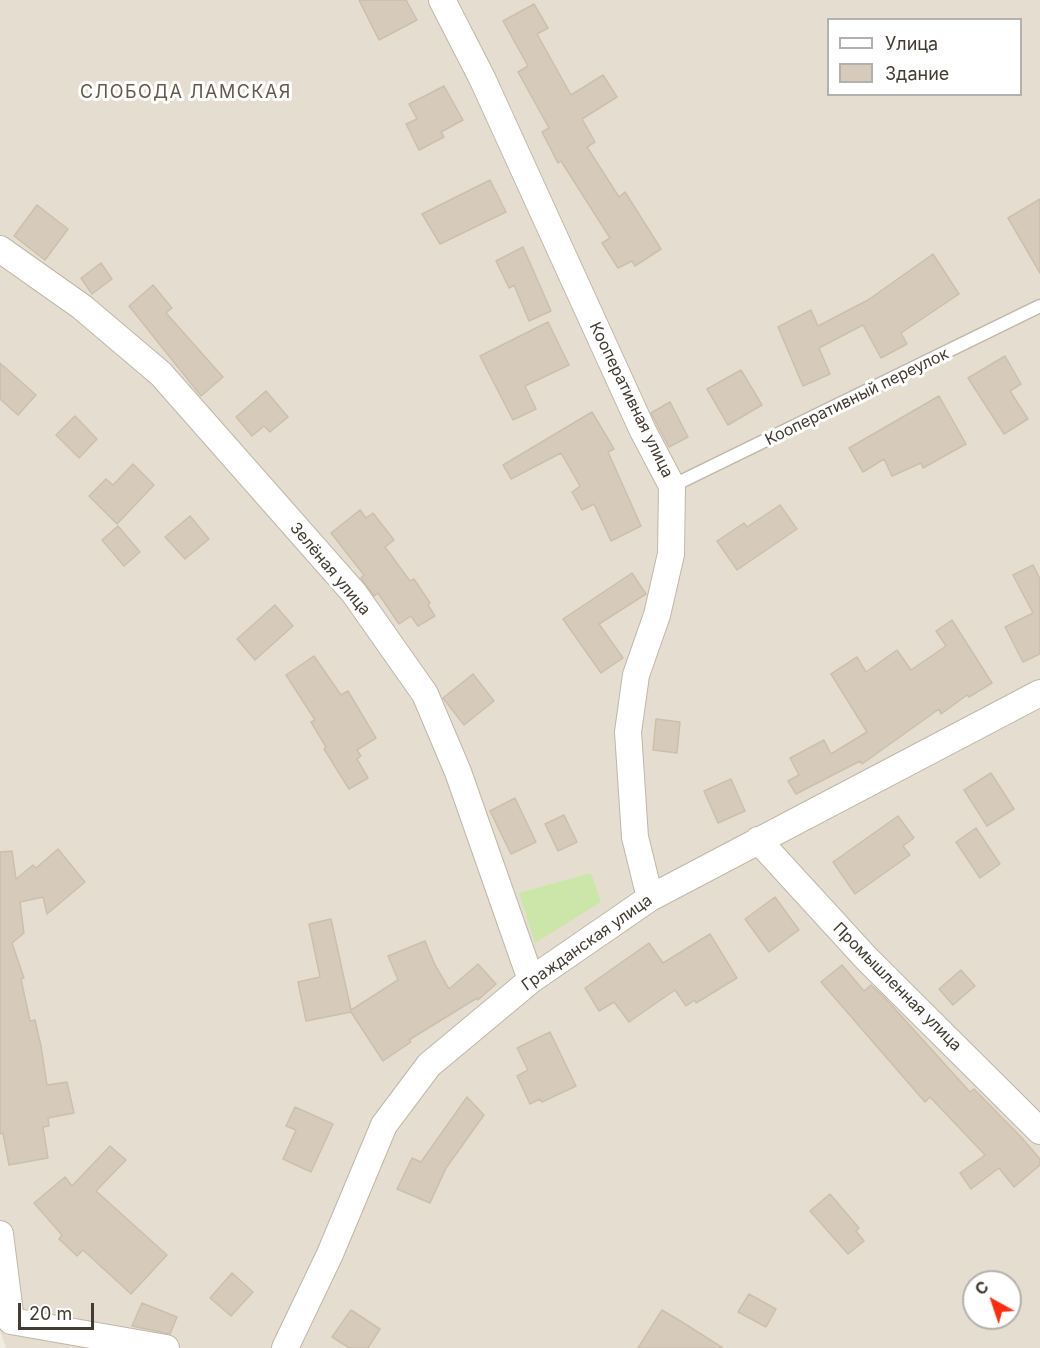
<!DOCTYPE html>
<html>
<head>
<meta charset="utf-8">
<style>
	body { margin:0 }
	#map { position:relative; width:1040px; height:1348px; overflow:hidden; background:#f1ece2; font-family:Inter,sans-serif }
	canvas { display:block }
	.legend { position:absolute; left:827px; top:18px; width:195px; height:78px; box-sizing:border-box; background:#fff; border:2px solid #b3b1ad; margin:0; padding:8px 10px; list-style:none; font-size:18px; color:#423c32 }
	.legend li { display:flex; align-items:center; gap:12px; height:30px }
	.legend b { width:30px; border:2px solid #b3b1ad }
	.north { position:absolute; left:962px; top:1270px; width:60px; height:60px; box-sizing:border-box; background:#fff; border:2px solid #b3b1ad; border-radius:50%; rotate:320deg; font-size:16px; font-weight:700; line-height:24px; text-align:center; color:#423c32 }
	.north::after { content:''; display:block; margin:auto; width:21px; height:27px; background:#fb2f0f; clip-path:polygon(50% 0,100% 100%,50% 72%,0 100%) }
	.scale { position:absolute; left:18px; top:1303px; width:76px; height:27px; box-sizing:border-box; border:3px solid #423c32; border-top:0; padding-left:8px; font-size:18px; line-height:21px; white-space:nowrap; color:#423c32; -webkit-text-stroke:4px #fff; paint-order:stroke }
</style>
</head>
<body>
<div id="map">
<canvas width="1040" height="1348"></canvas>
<ul class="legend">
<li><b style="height:8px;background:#fff"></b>Улица</li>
<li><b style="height:16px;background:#d6caba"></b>Здание</li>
</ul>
<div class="north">С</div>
<div class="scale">20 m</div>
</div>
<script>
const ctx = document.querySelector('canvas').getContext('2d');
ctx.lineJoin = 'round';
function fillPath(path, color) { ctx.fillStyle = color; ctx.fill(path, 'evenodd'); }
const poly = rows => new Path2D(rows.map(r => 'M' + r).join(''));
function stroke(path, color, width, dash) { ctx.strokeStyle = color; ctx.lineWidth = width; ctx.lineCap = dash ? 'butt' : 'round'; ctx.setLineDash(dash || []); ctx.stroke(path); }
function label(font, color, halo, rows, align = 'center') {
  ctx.font = font + ' Inter,sans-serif'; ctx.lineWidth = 6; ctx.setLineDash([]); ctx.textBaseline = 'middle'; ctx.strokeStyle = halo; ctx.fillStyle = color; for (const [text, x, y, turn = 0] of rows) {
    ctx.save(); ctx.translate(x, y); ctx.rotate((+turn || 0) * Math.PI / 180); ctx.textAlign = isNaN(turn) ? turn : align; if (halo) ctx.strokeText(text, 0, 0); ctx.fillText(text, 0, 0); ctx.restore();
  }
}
const residential = poly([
	[0,0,1040,0,1040,1348,6,1348,0,1330],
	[828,20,1020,20,1020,94,828,94],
	[974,1282,1010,1282,1010,1318,974,1318]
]);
const green = poly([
	[591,873,601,902,535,943,519,893]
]);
const building = poly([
	[359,0,406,0,417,20,379,40,359,0],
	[534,4,548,28,537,34,571,95,603,75,617,97,582,119,595,142,587,147,619,197,625,192,661,249,635,266,632,261,618,268,602,243,610,238,561,161,558,163,542,132,549,128,518,72,528,66,503,21,534,4],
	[444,86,463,120,441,132,444,137,419,150,406,124,417,119,409,104,444,86],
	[490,180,506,212,440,244,422,214,490,180],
	[1040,199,1040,273,1008,218,1040,199],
	[37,205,68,229,45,260,14,236,37,205],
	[523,247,551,311,529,321,514,285,509,288,496,261,523,247],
	[933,254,959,294,901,333,907,344,881,358,863,325,819,348,830,374,803,386,778,327,811,310,818,326,868,300,933,254],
	[101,263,112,279,92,294,81,278,101,263],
	[153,285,172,308,166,313,223,377,201,396,129,306,153,285],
	[548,322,569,365,525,386,536,409,513,420,480,356,548,322],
	[1005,356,1021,384,1010,391,1028,419,1004,434,968,378,1005,356],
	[0,363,36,395,18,415,0,399,0,363],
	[741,370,762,405,728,425,707,389,741,370],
	[266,391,288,417,270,432,264,426,252,436,236,417,266,391],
	[939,396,966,444,923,468,921,463,892,476,884,459,863,472,849,448,939,396],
	[670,402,688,437,669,447,651,413,670,402],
	[592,412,614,449,608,452,641,526,611,541,594,504,582,510,572,492,580,486,561,453,511,479,503,465,592,412],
	[75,416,97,439,79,458,56,435,75,416],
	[133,464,154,485,117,524,89,496,106,479,113,485,133,464],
	[780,505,797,529,737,570,717,541,744,523,747,527,780,505],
	[360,510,366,518,373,513,394,540,385,547,410,581,414,579,430,603,428,605,435,616,418,626,411,616,399,624,378,593,374,596,361,578,364,575,331,533,360,510],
	[190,516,209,539,185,559,165,537,190,516],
	[118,526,140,552,124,566,102,540,118,526],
	[1033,565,1040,579,1040,654,1023,662,1005,627,1033,613,1013,575,1033,565],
	[632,573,646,594,599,624,623,658,601,673,563,619,632,573],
	[275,605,293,626,255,660,237,639,275,605],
	[952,620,992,683,969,697,967,695,941,714,939,709,862,764,860,761,796,794,788,781,799,775,790,758,824,740,831,754,867,732,831,674,857,657,866,672,897,650,911,670,946,646,936,631,952,620],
	[314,656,341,695,348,691,376,738,357,750,361,756,357,759,368,778,349,789,324,749,326,747,311,722,315,720,286,675,314,656],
	[473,674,494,701,464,725,443,698,473,674],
	[656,719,680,722,677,753,653,750,656,719],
	[991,773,1014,809,987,826,964,790,991,773],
	[731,779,745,811,718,823,704,791,731,779],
	[515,798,536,842,511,854,490,811,515,798],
	[564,815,577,842,558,851,545,824,564,815],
	[898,816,914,838,903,846,910,855,855,894,833,862,898,816],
	[976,828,1000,864,980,878,956,842,976,828],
	[58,849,85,882,47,914,43,897,20,902,24,933,12,943,24,978,21,979,30,1021,35,1020,41,1046,47,1085,67,1082,74,1113,48,1118,49,1126,43,1127,48,1158,9,1165,3,1133,0,1134,0,852,12,851,16,879,33,865,36,868,58,849],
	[775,897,799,930,769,952,745,919,775,897],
	[331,919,351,1010,398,980,388,956,425,941,435,965,449,989,478,964,496,984,478,1000,477,998,409,1040,411,1042,383,1061,351,1012,306,1021,298,982,320,977,309,924,331,919],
	[710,934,737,978,696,1003,695,1000,686,1006,675,990,629,1022,614,1002,599,1011,585,988,649,943,663,963,710,934],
	[842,965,864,991,871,985,885,998,970,1092,974,1089,1021,1137,1040,1159,1040,1165,1014,1187,999,1168,971,1189,960,1173,985,1155,930,1097,925,1102,821,982,842,965],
	[961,970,975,986,953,1005,939,989,961,970],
	[550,1032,576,1086,542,1102,540,1099,530,1104,517,1076,528,1070,517,1048,550,1032],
	[467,1097,484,1115,446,1168,430,1203,397,1189,412,1158,421,1162,467,1097],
	[295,1107,333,1124,311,1172,283,1159,296,1130,286,1126,295,1107],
	[110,1146,126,1160,96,1191,167,1255,131,1294,83,1250,77,1256,59,1239,62,1235,34,1203,65,1177,72,1186,110,1146],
	[830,1194,859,1228,856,1231,864,1241,848,1254,810,1211,830,1194],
	[232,1273,253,1292,231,1316,210,1298,232,1273],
	[749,1294,776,1309,766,1327,738,1312,749,1294],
	[142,1303,177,1317,170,1334,132,1326,142,1303],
	[351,1310,380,1329,368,1348,349,1348,332,1337,351,1310],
	[662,1310,682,1322,723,1348,638,1348,662,1310]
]);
const service = poly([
	[672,486,1040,306]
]);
const minor = poly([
	[442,0,482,78,643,431,672,486,671,554,657,615,636,675,628,732,635,837,650,898],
	[0,249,82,307,161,374,354,593,425,694,458,772,531,980],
	[758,840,866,958,1040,1131],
	[0,1234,11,1321,166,1348],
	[285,1348,330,1254,384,1125,429,1065,531,980,650,898,1040,693]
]);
const streetNames = [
	["Кооперативный переулок",857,397,-26],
	["Кооперативная улица",631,400,64],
	["Зелёная улица",330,569,50],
	["Гражданская улица",587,943,-35],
	["Промышленная улица",897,987,45]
];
const neighbourhoodNames = [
	["СЛОБОДА ЛАМСКАЯ",186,93]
];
fillPath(residential, '#e5ded0');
fillPath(green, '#cce6a9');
fillPath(building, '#d6caba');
stroke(building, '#cdbfab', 1.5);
stroke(service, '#bfb7a8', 15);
stroke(minor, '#bfb7a8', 28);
stroke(service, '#fff', 12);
stroke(minor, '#fff', 26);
label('16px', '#423c32', '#fff', streetNames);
ctx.letterSpacing = '1.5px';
label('18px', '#655a4a', '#fff', neighbourhoodNames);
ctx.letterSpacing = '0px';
</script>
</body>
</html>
